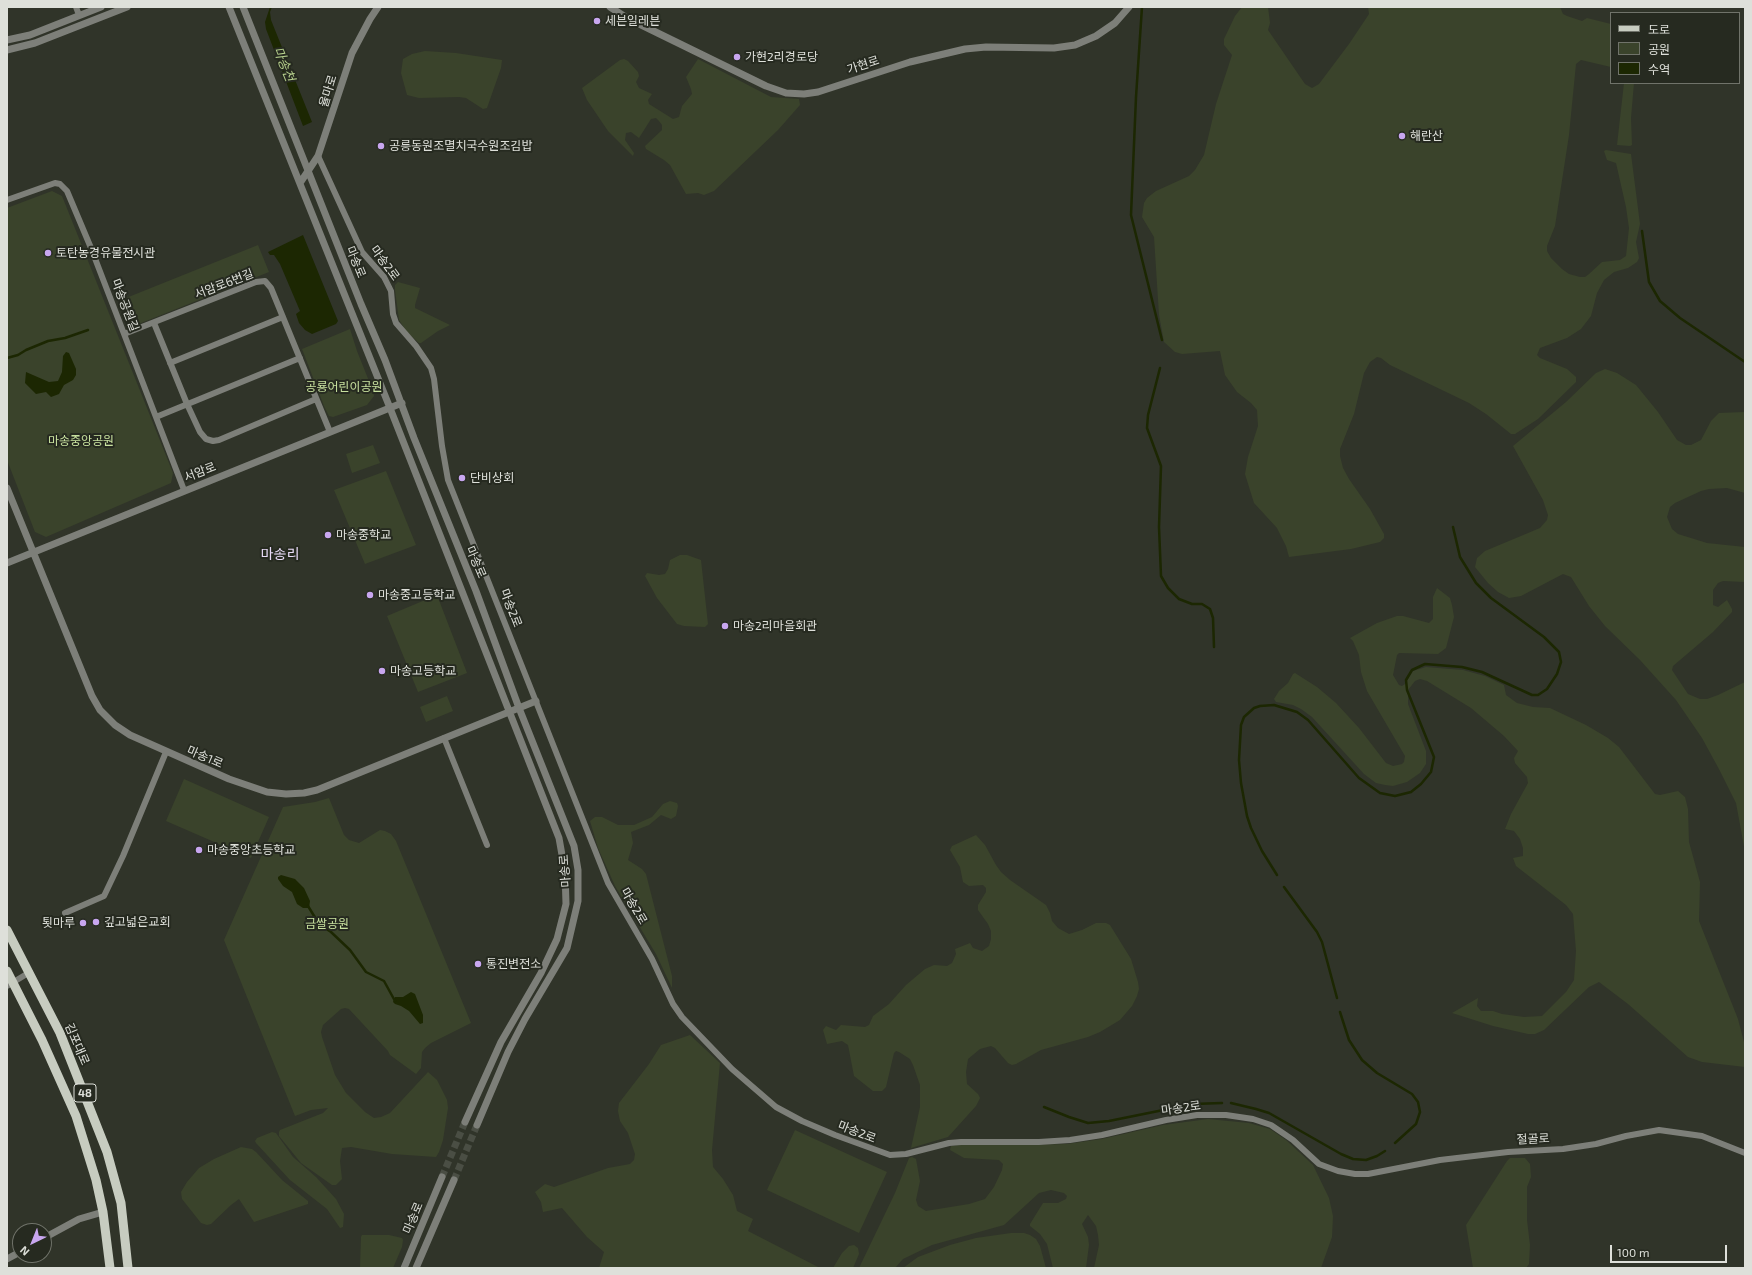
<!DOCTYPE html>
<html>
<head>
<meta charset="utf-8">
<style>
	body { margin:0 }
	#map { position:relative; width:1752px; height:1275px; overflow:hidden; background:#303429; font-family:"Exo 2","Noto Sans KR",sans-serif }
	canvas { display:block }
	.frame { position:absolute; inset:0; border:8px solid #dee0da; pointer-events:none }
	.legend { position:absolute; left:1610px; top:12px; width:130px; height:72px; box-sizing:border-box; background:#262a20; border:1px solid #70736a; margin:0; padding:5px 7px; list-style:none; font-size:12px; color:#dee0da }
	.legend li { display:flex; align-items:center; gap:8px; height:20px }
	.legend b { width:20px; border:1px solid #70736a }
	.north { position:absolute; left:12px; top:1223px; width:40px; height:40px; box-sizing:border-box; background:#262a20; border:1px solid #70736a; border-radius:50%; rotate:223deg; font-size:11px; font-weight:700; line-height:16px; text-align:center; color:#dee0da }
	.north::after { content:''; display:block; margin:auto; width:14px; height:18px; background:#c8a6ef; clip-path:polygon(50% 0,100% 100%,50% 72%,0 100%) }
	.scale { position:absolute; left:1610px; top:1245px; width:117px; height:18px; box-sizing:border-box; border:2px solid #dee0da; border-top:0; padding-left:5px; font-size:12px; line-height:14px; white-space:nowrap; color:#dee0da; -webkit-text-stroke:3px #262a20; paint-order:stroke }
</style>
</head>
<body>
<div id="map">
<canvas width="1752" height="1275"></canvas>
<div class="frame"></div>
<ul class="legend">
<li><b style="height:5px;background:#c7ccc0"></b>도로</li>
<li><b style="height:11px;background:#3a432b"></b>공원</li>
<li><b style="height:11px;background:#1c2702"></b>수역</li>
</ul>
<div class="north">N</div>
<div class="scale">100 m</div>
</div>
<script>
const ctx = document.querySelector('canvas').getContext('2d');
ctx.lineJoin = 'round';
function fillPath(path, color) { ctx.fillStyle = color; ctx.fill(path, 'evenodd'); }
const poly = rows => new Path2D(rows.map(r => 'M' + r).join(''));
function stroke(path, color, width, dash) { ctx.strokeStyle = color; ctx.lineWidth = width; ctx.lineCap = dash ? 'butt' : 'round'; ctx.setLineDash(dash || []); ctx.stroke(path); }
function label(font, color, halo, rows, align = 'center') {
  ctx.font = font + ' "Exo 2","Noto Sans KR",sans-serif'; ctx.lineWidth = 4; ctx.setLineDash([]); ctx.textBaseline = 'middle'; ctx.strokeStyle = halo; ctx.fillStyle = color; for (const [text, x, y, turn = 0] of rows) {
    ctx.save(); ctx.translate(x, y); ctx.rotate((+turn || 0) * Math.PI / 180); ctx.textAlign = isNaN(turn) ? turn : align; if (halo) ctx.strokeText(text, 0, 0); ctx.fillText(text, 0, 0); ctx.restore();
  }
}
const green = poly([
	[1242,7,1268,7,1270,23,1268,30,1305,84,1312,88,1319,84,1349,44,1369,14,1368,7,1560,7,1563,14,1567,16,1582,21,1587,18,1611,24,1611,67,1581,60,1576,64,1569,135,1555,226,1547,246,1547,251,1551,258,1562,269,1569,274,1580,277,1585,277,1589,274,1602,262,1620,260,1626,256,1629,228,1626,207,1616,163,1607,160,1604,151,1606,150,1631,154,1640,224,1636,242,1639,258,1637,262,1628,268,1614,272,1604,280,1597,293,1591,316,1581,329,1567,338,1540,348,1537,355,1540,358,1567,369,1576,377,1576,382,1538,419,1515,434,1511,434,1486,414,1469,403,1390,365,1381,358,1377,357,1370,362,1364,373,1354,414,1340,449,1340,456,1343,468,1349,479,1370,509,1384,534,1384,538,1380,542,1351,549,1289,557,1286,546,1277,528,1254,503,1245,474,1248,457,1258,426,1257,410,1251,403,1237,392,1225,375,1220,351,1182,354,1175,352,1164,342,1159,315,1154,237,1142,217,1144,203,1147,198,1156,191,1189,176,1195,170,1204,155,1216,104,1232,55,1224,45,1224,39,1235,16],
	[425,51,456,53,502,60,501,68,487,108,483,109,466,98,459,97,419,98,407,95,401,73,403,59,412,54],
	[624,59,628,61,638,72,639,76,636,82,639,88,652,94,648,100,649,104,673,119,679,117,682,106,692,94,691,89,686,77,698,59,771,97,799,99,800,105,778,130,714,191,704,195,698,193,686,194,670,165,664,160,646,149,645,146,662,130,662,125,659,121,656,118,651,119,639,138,631,132,626,133,625,140,634,153,633,156,608,131,587,100,582,88,620,60],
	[1624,83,1634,83,1631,118,1632,145,1630,146,1617,145],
	[52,191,62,196,173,473,171,483,46,537,35,532,7,460,7,208],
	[258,245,269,272,131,327,121,300],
	[398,282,420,288,415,305,415,308,450,325,438,331,421,343,419,343,407,332,399,320,395,290,395,285],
	[350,329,357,351,373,391,374,396,367,405,333,417,329,416,324,406,302,349],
	[1605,369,1617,373,1636,385,1658,412,1677,440,1686,445,1691,445,1701,440,1711,421,1719,413,1745,412,1745,493,1727,488,1709,489,1701,491,1675,503,1670,507,1667,517,1672,529,1678,534,1707,543,1745,547,1745,582,1723,581,1718,583,1713,590,1713,605,1718,607,1727,600,1732,609,1732,612,1713,632,1673,666,1672,670,1688,694,1700,699,1707,699,1718,695,1745,682,1745,852,1736,803,1720,771,1702,738,1676,700,1640,660,1605,626,1589,606,1571,577,1563,574,1521,596,1509,598,1498,592,1488,583,1475,567,1477,558,1485,551,1540,528,1547,520,1548,515,1543,500,1513,446,1566,402,1596,373],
	[373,445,380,463,352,473,346,454],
	[386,471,416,545,365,564,334,490],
	[680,555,687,555,701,560,708,624,705,627,684,626,677,624,657,598,645,576,647,573,659,575,665,574,668,569,670,560],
	[1437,588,1450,598,1452,605,1454,617,1446,648,1438,654,1399,653,1397,655,1393,675,1399,685,1402,686,1405,684,1413,671,1426,667,1463,670,1485,676,1504,685,1506,695,1517,703,1533,707,1550,708,1586,725,1608,738,1619,747,1655,794,1660,795,1678,791,1685,797,1688,809,1689,842,1700,882,1699,921,1738,1019,1745,1046,1745,1067,1702,1062,1688,1057,1628,1004,1599,982,1589,987,1544,1030,1535,1034,1528,1034,1493,1026,1452,1013,1478,998,1477,1006,1481,1011,1493,1011,1502,1014,1524,1017,1542,1016,1566,992,1574,980,1576,951,1573,914,1566,905,1516,866,1513,858,1523,856,1523,848,1520,839,1514,831,1505,829,1511,814,1528,783,1527,777,1515,763,1514,758,1518,751,1504,736,1471,708,1427,681,1420,679,1415,681,1408,690,1408,704,1426,751,1426,764,1420,773,1407,782,1393,786,1385,785,1376,783,1364,774,1312,717,1301,709,1293,705,1276,702,1274,699,1279,691,1288,683,1293,674,1295,673,1317,687,1336,703,1359,728,1386,763,1393,766,1402,764,1404,762,1405,756,1367,691,1361,672,1359,655,1353,641,1350,638,1377,623,1397,616,1403,616,1429,623,1433,619,1433,597],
	[437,595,467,673,418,692,387,616],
	[447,696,453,711,426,722,420,707],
	[184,779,269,817,251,858,166,821],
	[329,798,344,835,349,840,359,843,380,830,385,831,391,834,396,841,471,1023,431,1043,425,1048,422,1052,421,1068,416,1074,390,1055,388,1051,349,1009,345,1008,341,1009,323,1025,321,1032,322,1037,335,1075,346,1093,365,1112,374,1118,381,1117,390,1113,428,1072,437,1080,447,1100,448,1108,443,1140,439,1152,436,1157,392,1154,351,1147,342,1148,340,1161,342,1179,336,1185,332,1185,301,1163,279,1136,279,1132,280,1130,323,1113,328,1108,311,1110,295,1116,224,940,283,807,315,802],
	[670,801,677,803,678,806,676,816,671,819,661,815,649,825,631,832,633,843,628,860,642,869,646,874,672,976,672,988,656,954,615,886,598,848,590,821,595,817,602,817,618,825,634,825,652,817,663,804],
	[976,835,985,845,996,865,1001,872,1010,880,1046,905,1050,913,1052,921,1058,928,1069,934,1082,930,1096,923,1106,923,1110,925,1131,959,1138,982,1139,989,1137,996,1132,1006,1120,1020,1100,1032,1088,1037,1041,1050,1016,1064,1012,1065,1008,1063,995,1048,991,1046,980,1049,968,1059,966,1072,967,1084,978,1094,980,1098,976,1106,948,1137,911,1148,920,1107,920,1085,913,1065,910,1059,899,1052,896,1051,894,1053,886,1087,882,1091,873,1091,854,1076,848,1045,842,1041,827,1044,823,1030,826,1026,836,1030,841,1025,865,1027,869,1025,873,1016,889,1004,906,985,925,969,934,965,947,966,952,963,956,954,955,949,970,943,973,948,982,951,989,946,991,939,991,931,988,924,978,910,978,905,986,892,986,888,983,885,969,886,963,882,960,867,950,850,952,846],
	[690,1035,720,1063,712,1150,713,1167,723,1179,733,1195,737,1211,753,1219,748,1231,820,1268,599,1268,604,1252,587,1237,562,1208,543,1212,541,1202,535,1192,545,1184,554,1187,608,1168,630,1164,634,1160,635,1154,628,1133,620,1121,618,1111,619,1103,649,1064,661,1045],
	[1208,1119,1249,1123,1270,1129,1286,1140,1313,1165,1329,1198,1333,1216,1332,1237,1321,1268,1094,1268,1099,1245,1098,1235,1096,1226,1088,1215,1082,1224,1088,1237,1089,1245,1086,1268,1053,1268,1047,1244,1040,1234,1030,1226,1030,1224,1043,1203,1058,1203,1066,1199,1067,1196,1064,1193,1051,1190,1039,1193,1004,1225,932,1245,903,1259,895,1268,859,1268,895,1193,909,1158,912,1157,916,1159,920,1181,916,1200,918,1206,926,1211,932,1210,969,1204,985,1199,994,1187,1002,1170,1003,1164,999,1160,964,1158,950,1150,951,1146,969,1144,1026,1145,1067,1144,1102,1139,1163,1125],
	[795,1130,887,1172,859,1233,767,1190],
	[272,1132,276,1133,293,1157,316,1177,336,1199,344,1214,343,1227,340,1228,327,1209,290,1180,256,1143,255,1141,257,1138],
	[241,1147,252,1149,256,1152,282,1180,308,1201,308,1204,254,1222,239,1199,231,1205,211,1224,207,1225,201,1223,182,1199,181,1192,187,1182,199,1168,214,1159],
	[1510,1158,1525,1158,1530,1164,1531,1177,1527,1187,1527,1220,1530,1245,1529,1264,1526,1268,1473,1268,1466,1225,1507,1161],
	[1011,1233,1024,1233,1030,1235,1036,1239,1040,1246,1046,1268,903,1268,918,1257,950,1245,976,1238],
	[362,1235,389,1235,402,1238,403,1240,402,1247,393,1268,360,1268,361,1237],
	[854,1245,858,1248,859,1254,853,1268,833,1268,842,1253,849,1246]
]);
const water = poly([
	[270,7,272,7,270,12,271,20,312,122,303,126,266,29,265,22],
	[303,235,338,321,336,324,312,334,305,330,299,323,296,314,300,311,280,264,274,255,270,255,268,252],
	[66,352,69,353,76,369,76,375,73,380,64,385,59,394,51,397,46,392,36,394,25,383,26,372,49,382,58,381,62,372,63,356],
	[281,875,295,879,304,888,310,901,309,908,303,908,297,904,292,892,283,886,278,879,278,877],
	[411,992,415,994,423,1015,423,1023,420,1024,409,1011,401,1006,395,1004,393,1002,395,997,403,997]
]);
const stream = poly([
	[1142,7,1136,97,1131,215,1162,340],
	[1642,231,1649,282,1660,301,1680,318,1745,362],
	[7,358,18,355,26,350,48,341,65,338,88,330],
	[1160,368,1148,415,1147,428,1161,466,1159,527,1161,576,1168,588,1179,599,1192,604,1202,604,1210,609,1213,618,1214,647],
	[1277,875,1262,851,1251,828,1247,816,1241,783,1239,760,1241,725,1244,717,1254,708,1260,706,1274,705,1297,712,1308,720,1359,778,1380,793,1395,796,1411,792,1421,784,1431,772,1434,757,1407,690,1406,680,1412,670,1425,664,1462,667,1482,672,1532,695,1538,695,1547,689,1557,674,1561,662,1559,652,1544,637,1491,598,1476,583,1460,557,1453,527],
	[1284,887,1317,932,1322,942,1337,998],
	[308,906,319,924,331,932,350,950,366,972,384,981,395,1001],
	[1340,1012,1349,1040,1362,1060,1377,1073,1412,1094,1418,1102,1420,1112,1416,1124,1395,1143],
	[1231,1103,1256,1109,1269,1113,1341,1154,1353,1159,1366,1160,1377,1156,1385,1151],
	[1044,1107,1069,1117,1088,1123,1109,1121,1193,1104,1222,1103]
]);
const tertiaryTunnel = poly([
	[442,1177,465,1122],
	[454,1180,477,1125]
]);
const minor = poly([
	[76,7,79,15],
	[318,156,362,252,384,277,391,291,393,314,396,323,416,346,431,368,434,379,442,446,448,480,608,883,652,959,673,1004,682,1017,732,1069,776,1107,802,1121,835,1135,890,1155,906,1154,949,1143,961,1142,1039,1142,1070,1140,1102,1135,1166,1120,1197,1115,1226,1115,1253,1119,1271,1125,1293,1140,1319,1164,1338,1171,1355,1174,1368,1174,1440,1160,1508,1152,1563,1149,1596,1144,1626,1136,1659,1130,1702,1136,1745,1153],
	[7,200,55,183,60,184,67,191,91,248,184,490],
	[154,323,187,404,200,432,206,439,213,441,219,440,316,399],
	[124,334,256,282,265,281,271,288,330,432],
	[170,363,283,317],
	[156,417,300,358],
	[444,738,487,845],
	[65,913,104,896,123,856,166,752],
	[7,986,30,972]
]);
const tertiary = poly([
	[229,7,390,408,559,838,565,872,566,904,557,939,541,973,501,1042,465,1122],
	[243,7,361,304,385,360,414,438,476,591,519,708,574,846,578,870,578,901,567,948,525,1019,508,1052,477,1125],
	[610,7,627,18,766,86,786,93,804,94,818,92,910,62,965,49,986,47,1054,48,1075,45,1096,36,1115,23,1129,7],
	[7,40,30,35,101,7],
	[7,50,35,43,127,7],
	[300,183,318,156,352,53,370,19,378,7],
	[7,488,92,696,100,710,115,725,130,735,229,779,267,792,286,794,304,793,317,790,536,701],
	[7,563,402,403],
	[44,1238,79,1219,103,1212],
	[7,1259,20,1252],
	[404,1268,442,1177],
	[416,1268,454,1180]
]);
const primary = poly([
	[7,930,60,1033,107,1152,121,1203,128,1268],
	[7,971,42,1040,76,1116,96,1180,103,1212,110,1268]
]);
const markers = [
	[597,21,4,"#c8a6ef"],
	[737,57,4,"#c8a6ef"],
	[1402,136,4,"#c8a6ef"],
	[381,146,4,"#c8a6ef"],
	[48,253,4,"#c8a6ef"],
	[462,478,4,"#c8a6ef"],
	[328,535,4,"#c8a6ef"],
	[370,595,4,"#c8a6ef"],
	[725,626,4,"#c8a6ef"],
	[382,671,4,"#c8a6ef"],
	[199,850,4,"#c8a6ef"],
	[96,922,4,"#c8a6ef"],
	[83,923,4,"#c8a6ef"],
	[478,964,4,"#c8a6ef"]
];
const shields = [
	[85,1093,22]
];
const shieldNames = [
	["48",85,1093]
];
const poiNames = [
	["세븐일레븐",605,21],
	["가현2리경로당",745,57],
	["해란산",1410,136],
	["공릉동원조멸치국수원조김밥",389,146],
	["토탄농경유물전시관",56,253],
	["단비상회",470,478],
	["마송중학교",336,535],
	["마송중고등학교",378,595],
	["마송2리마을회관",733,626],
	["마송고등학교",390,671],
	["마송중앙초등학교",207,850],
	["깊고넓은교회",104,922],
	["툇마루",75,923,"right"],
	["통진변전소",486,964]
];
const streetNames = [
	["가현로",863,65,-18],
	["율마로",328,91,-73],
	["마송로",356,262,68],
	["마송2로",385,263,54],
	["서암로6번길",224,284,-21],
	["마송공원길",125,305,69],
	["서암로",200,472,-21],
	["마송로",476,562,67],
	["마송2로",511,608,69],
	["마송1로",205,757,23],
	["마송로",565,871,-94],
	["마송2로",634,906,60],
	["김포대로",77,1044,67],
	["마송2로",1181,1108,-8],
	["마송2로",857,1132,21],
	["절골로",1533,1139,-3],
	["마송로",413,1218,-67]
];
const parkNames = [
	["공룡어린이공원",344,387],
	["마송중앙공원",81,441],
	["금쌀공원",327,924]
];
const waterNames = [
	["마송천",284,64,68]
];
const quarterNames = [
	["마송리",280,554]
];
fillPath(green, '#3a432b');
fillPath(water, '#1c2702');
stroke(stream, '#1c2702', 2.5);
stroke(tertiaryTunnel, '#4a4e44', 7, [7, 3.5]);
stroke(minor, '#7d7f79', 6);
stroke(tertiary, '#7d7f79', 7);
stroke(primary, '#c7ccc0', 9);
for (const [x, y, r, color] of markers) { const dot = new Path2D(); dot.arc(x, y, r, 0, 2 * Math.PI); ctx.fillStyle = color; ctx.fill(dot); stroke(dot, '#262a20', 1.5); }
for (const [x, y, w] of shields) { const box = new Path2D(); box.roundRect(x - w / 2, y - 9, w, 18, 3); ctx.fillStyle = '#262a20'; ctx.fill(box); stroke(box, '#dee0da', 1); }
label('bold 11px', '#dee0da', null, shieldNames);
label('12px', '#dee0da', '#262a20', poiNames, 'left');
label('12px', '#dee0da', '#262a20', streetNames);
label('12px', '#c8e19f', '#262a20', parkNames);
label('italic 13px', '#b6cf8d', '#262a20', waterNames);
label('14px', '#e8dbf7', '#262a20', quarterNames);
</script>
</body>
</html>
